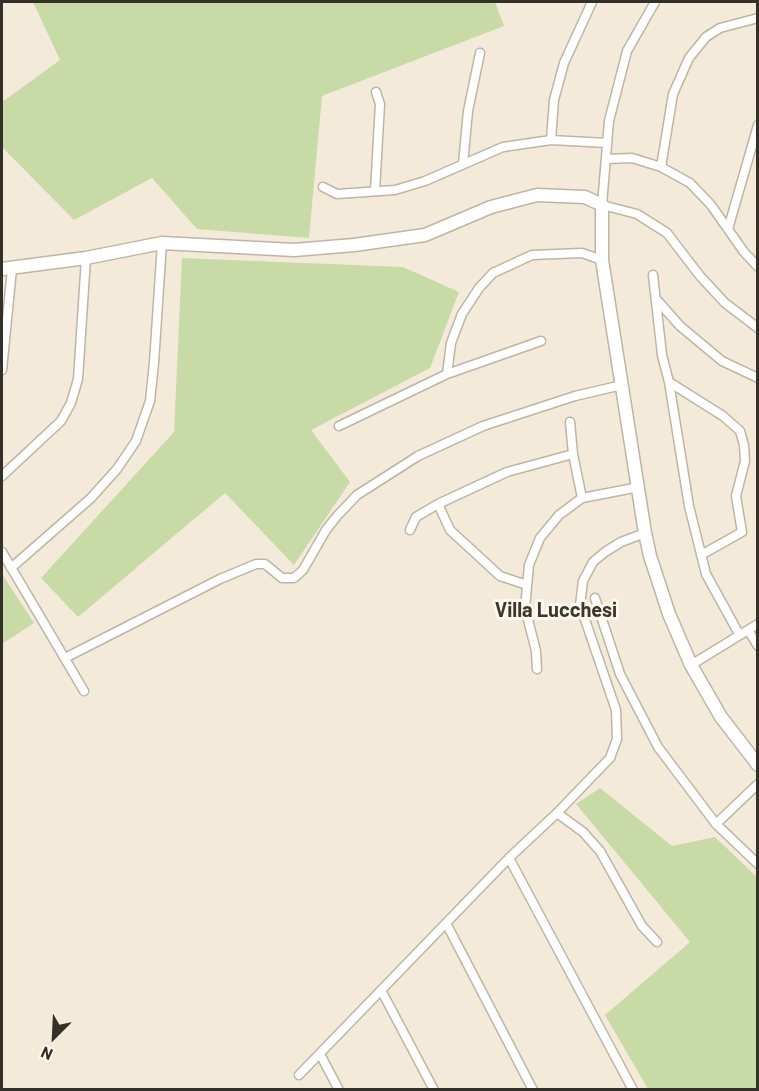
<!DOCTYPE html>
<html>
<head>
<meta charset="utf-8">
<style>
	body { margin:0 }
	#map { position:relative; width:759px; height:1091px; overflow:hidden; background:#f4eada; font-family:Barlow,sans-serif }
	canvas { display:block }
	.frame { position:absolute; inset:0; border:3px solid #33302a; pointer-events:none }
	.north { position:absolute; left:24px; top:1007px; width:60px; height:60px; -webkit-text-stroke:4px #fef8ee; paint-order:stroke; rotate:204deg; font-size:16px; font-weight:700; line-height:24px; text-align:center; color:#33302a }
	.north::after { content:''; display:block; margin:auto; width:21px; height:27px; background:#33302a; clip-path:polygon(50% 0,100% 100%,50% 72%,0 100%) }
</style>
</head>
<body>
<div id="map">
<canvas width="759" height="1091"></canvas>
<div class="frame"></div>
<div class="north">N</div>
</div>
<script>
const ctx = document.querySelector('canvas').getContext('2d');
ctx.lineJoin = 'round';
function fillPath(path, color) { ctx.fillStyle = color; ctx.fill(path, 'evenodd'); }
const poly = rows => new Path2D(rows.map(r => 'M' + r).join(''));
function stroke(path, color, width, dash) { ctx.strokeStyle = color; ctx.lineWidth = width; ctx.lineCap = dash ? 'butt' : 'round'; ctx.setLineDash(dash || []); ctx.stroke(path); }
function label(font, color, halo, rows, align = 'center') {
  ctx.font = font + ' Barlow,sans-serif'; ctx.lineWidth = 6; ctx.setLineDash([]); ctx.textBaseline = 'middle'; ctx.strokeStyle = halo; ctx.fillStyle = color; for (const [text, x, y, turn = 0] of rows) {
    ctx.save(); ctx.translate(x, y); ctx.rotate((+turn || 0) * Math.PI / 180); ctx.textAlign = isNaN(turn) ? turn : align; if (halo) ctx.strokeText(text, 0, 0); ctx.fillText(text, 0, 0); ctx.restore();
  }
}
const green = poly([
	[33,2,495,2,504,26,322,96,309,238,197,229,152,178,74,220,2,147,2,102,60,60],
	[182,258,403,267,459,292,430,368,311,430,350,482,294,565,225,493,78,617,41,578,174,432],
	[2,574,34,623,2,644],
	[600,788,672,846,715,837,757,877,757,1089,648,1089,605,1015,690,942,576,804]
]);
const street = poly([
	[655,2,627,51,609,121,602,205,637,214,667,233,700,276,725,303,758,328],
	[551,140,554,100,564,63,592,2],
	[606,159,632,158,661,167,690,183,711,205,744,252,758,267],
	[463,164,468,111,480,53],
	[661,167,673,94,689,58,706,37,720,28,758,18],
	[323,187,337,194,395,190,425,181,503,147,551,140,607,143],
	[375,191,380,104,376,92],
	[728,229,758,125],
	[653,275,662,355,669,382,689,506,706,574,739,634],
	[657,300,680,326,722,361,758,378],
	[2,370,12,269],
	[447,374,451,343,462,314,479,288,493,273,532,255,582,253,602,260],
	[669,382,723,416,740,431,744,445,745,461,736,496,742,532,701,555],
	[570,422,573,454,582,498],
	[339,426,447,374,541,341],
	[2,476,61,421,71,403,78,379,86,258],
	[438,504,450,530,500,576,527,585],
	[410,530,416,517,438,504,507,472,573,454],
	[2,552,84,691],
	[11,568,91,498,117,469,136,441,150,401,154,363,162,243],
	[595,598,620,674,658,747,716,824,758,864],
	[748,630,758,646],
	[65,658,220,579,256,564,265,564,282,578,294,578,303,570,326,530,337,516,357,495,418,456,483,426,575,396,622,385],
	[691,665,758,624],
	[537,669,536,651,525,608,529,565,540,538,559,515,582,498,639,487],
	[557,813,583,832,600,851,642,926,657,942],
	[716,824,758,784],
	[509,858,633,1090],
	[446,923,533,1090],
	[381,990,434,1090],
	[320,1054,339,1090],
	[299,1075,509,858,557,813,610,758,617,739,616,710,580,605,583,581,593,562,605,552,621,542,645,533]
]);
const secondary = poly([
	[2,269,86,258,162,243,294,250,354,245,425,235,491,207,537,195,585,197,602,205,602,260,645,533,650,556,669,614,691,665,721,717,758,765]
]);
const neighbourhoodNames = [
	["Villa Lucchesi",556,610]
];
fillPath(green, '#c8dba7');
stroke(street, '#beb5a5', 11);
stroke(secondary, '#beb5a5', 15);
stroke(street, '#fff', 8);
stroke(secondary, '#fff', 12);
label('bold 20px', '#3e372a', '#fef8ee', neighbourhoodNames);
</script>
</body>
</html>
